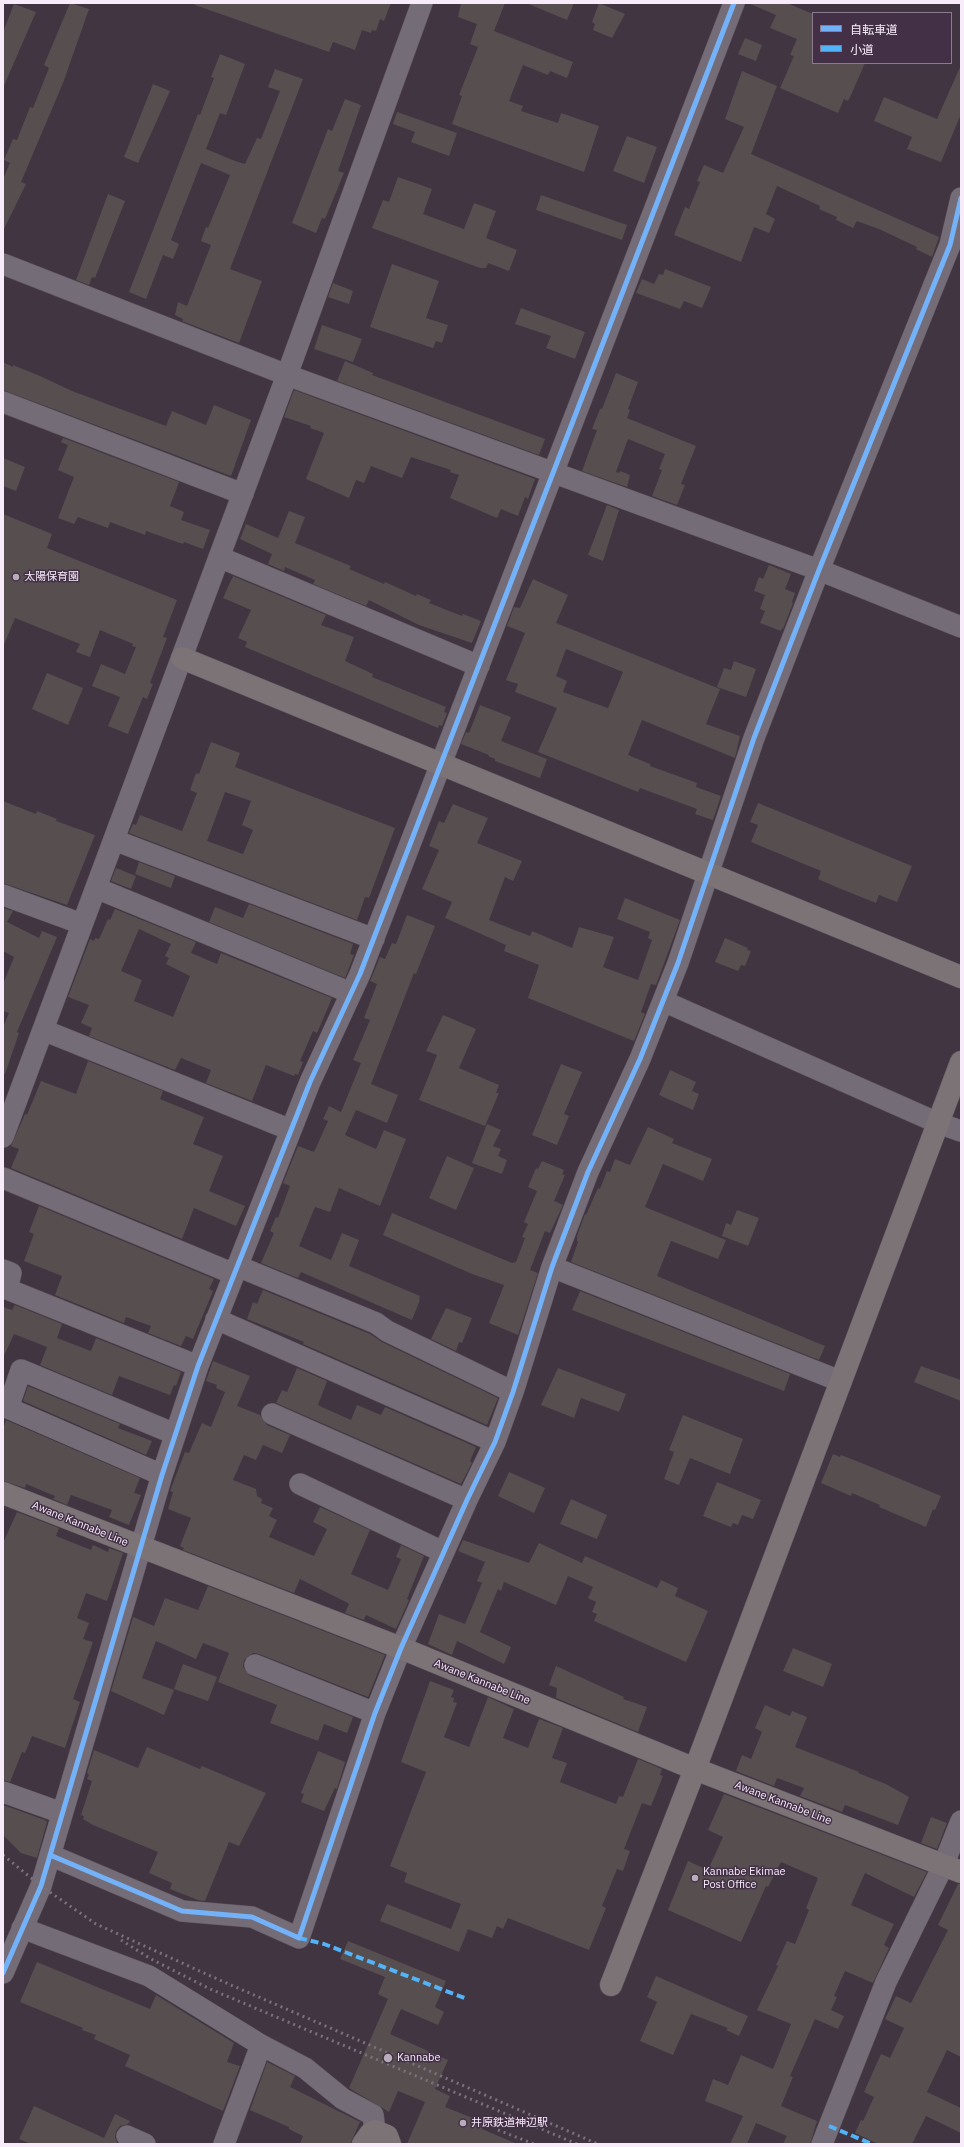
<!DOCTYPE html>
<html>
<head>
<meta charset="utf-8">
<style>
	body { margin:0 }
	#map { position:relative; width:964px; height:2147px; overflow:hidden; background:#403541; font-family:"IBM Plex Sans","Noto Sans JP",sans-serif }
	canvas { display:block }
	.frame { position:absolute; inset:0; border:4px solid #f8ecfb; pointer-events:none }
	.legend { position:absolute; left:812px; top:12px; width:140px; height:52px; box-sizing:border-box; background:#433046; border:1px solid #8b7b8e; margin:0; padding:5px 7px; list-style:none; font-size:12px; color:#f8ecfb }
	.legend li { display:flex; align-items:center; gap:8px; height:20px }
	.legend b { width:20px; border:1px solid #8b7b8e }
</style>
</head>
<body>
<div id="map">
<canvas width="964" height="2147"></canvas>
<div class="frame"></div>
<ul class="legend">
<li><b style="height:5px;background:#73b2f8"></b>自転車道</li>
<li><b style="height:5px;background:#52b3f8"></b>小道</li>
</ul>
</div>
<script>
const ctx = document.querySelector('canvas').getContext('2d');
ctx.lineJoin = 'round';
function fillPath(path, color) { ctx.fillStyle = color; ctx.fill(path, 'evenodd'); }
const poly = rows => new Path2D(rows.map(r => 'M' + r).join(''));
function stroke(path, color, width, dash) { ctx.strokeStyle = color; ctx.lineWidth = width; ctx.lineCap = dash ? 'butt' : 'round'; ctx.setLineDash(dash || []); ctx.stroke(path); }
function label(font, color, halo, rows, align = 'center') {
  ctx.font = font + ' "IBM Plex Sans","Noto Sans JP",sans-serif'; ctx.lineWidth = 3; ctx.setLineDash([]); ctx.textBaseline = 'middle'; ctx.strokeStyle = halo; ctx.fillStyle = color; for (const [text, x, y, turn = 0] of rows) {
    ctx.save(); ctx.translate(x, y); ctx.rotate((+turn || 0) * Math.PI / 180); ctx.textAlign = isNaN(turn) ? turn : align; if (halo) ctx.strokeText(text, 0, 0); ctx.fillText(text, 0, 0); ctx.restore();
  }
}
const building = poly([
	[70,3,89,9,63,83,21,182,26,184,3,231,3,179,10,163,4,160,13,139,17,140,30,107,33,108,49,68,44,65],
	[195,3,391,3,384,21,380,19,376,31,372,30,371,33,362,30,355,50,333,42,329,52,195,5],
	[461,3,505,3,494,31,573,62,567,78,550,71,548,75,523,65,509,101,523,106,521,111,558,123,561,113,599,126,584,172,452,124,462,96,459,95,478,47,470,44,477,24,458,17],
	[526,3,574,3,567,20],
	[599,3,625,14,612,38,593,30,595,24,592,22],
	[748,3,787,3,813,14,813,63,865,63,851,95,848,101,844,99,838,113,780,88,794,56,790,55,797,39,770,28,776,15],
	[14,4,36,12,3,88,3,32],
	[745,38,762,45,756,61,738,54],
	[220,54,245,64,226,115,220,113,206,149,235,161,245,164,257,138,261,139,280,91,268,87,275,69,303,79,230,269,262,281,239,343,182,321,183,319,175,315,178,302,187,306,211,245,201,241,206,227,208,228,230,175,201,163,171,240,179,244,173,259,163,255,146,299,129,292,198,114,200,115,214,78,211,77],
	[961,65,961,114,941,162,907,149,912,137,874,121,884,97,937,119],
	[742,71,777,86,751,154,939,237,932,257,916,249,917,247,879,229,857,221,853,228,836,220,837,217,819,209,820,206,777,186,766,214,775,219,769,233,754,227,741,262,674,235,685,207,689,209,700,182,697,181,704,165,723,173,744,127,725,119],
	[153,84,170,91,138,163,124,157],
	[345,99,361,105,338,171,344,173,325,219,322,218,316,233,292,223,328,129,332,131],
	[397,112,457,133,449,156,411,142,415,132,393,124],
	[627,136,657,147,644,183,613,171],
	[398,177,432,189,423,214,464,229,474,203,496,211,486,238,517,250,509,271,488,263,486,268,480,268,372,228,383,200,389,202],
	[108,194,125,201,95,278,92,277,89,285,76,280],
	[541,195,627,225,622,240,536,210],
	[392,264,439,281,426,318,448,325,442,343,436,341,433,348,370,327],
	[665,269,711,287,702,308,684,301,680,309,636,293,642,279,654,284,659,274,663,275],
	[333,283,353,291,349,304,328,297],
	[521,308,585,332,575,359,546,348,551,336,515,324],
	[322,325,362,339,353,362,314,349],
	[345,361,373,373,372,375,545,439,539,455,337,381],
	[3,362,13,367,13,365,40,376,72,391,166,426,172,411,206,425,214,405,251,420,231,476,3,390],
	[616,373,638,382,628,409,630,410,627,418,696,446,681,484,685,485,677,505,652,496,662,470,659,469,665,454,628,439,616,472,619,473,620,471,630,475,627,487,582,471,597,430,592,429,600,409,602,409],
	[294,390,535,479,528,499,525,497,518,516,501,509,497,518,450,498,459,475,450,472,451,470,411,457,402,478,371,466,364,483,356,480,349,498,306,479,324,433,310,428,311,426,284,417],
	[63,438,179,482,170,506,184,512,181,520,210,530,203,549,184,542,183,544,146,531,145,535,110,522,108,528,78,517,74,524,58,518,74,477,58,470,68,445,61,442],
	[3,458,25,467,16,491,3,486],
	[607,505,619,510,603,561,588,555],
	[289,511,305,517,295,543,351,566,349,569,384,584,385,582,416,596,417,594,431,600,429,603,462,616,463,614,481,621,472,643,419,625,369,600,366,606,313,584,315,580,285,567,284,571,268,564,272,554,240,539,246,524,278,538],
	[3,514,52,534,47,548,177,600,163,637,167,638,150,683,153,684,147,699,143,697,128,734,108,726,120,697,92,686,101,664,125,674,136,647,132,646,133,644,100,630,90,657,76,652,80,644,15,618,3,647],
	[769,565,791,574,785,589,795,593,792,602,793,603,783,629,782,628,781,631,760,623,765,611,760,609,765,595,754,591,759,577,763,579],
	[233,576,326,615,321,625,354,637,345,661,373,674,372,677,446,707,444,712,447,713,442,726,439,725,438,728,245,647,247,642,238,638,251,610,223,598],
	[533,579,568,595,556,623,720,689,706,724,740,736,735,758,642,720,628,755,650,764,650,766,697,783,696,787,721,796,713,820,695,814,697,809,640,788,638,792,538,752,557,708,515,692,518,684,506,680,525,633,507,626,514,607,520,608],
	[566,649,623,672,608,708,563,692,567,681,556,676],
	[734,661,756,669,746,697,717,687,724,668,731,670],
	[47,673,83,688,68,725,32,709],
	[480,705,511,717,501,741,547,759,540,778,495,761,495,759,488,756,489,755,461,744,466,732,469,733],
	[211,742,240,753,235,767,395,828,369,898,365,897,357,920,129,833,133,824,136,825,140,815,182,831,197,793,190,790,196,773,199,774],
	[225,792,251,801,242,825,253,830,243,854,207,841],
	[3,801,36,814,37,811,57,819,56,821,95,835,67,905,3,883],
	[758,803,912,866,897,902,879,895,876,903,836,887,818,879,821,871,751,842,758,825,750,822],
	[453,804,488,818,477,843,522,861,513,881,505,877,489,920,530,936,532,931,572,948,579,927,614,937,603,967,638,980,652,940,648,938,650,932,617,919,625,898,680,920,656,985,651,984,641,1012,645,1014,634,1041,528,998,539,965,504,951,506,945,445,918,452,902,422,889,439,850,429,846,439,821,444,823],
	[139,862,175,876,171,888,135,874],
	[116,868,136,876,131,889,111,881],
	[249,904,353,944,350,954,354,955,345,978,209,922,215,907,243,918],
	[3,908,13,911,7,922,39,938,42,931,57,937,17,1032,19,1033,5,1074,3,1073,3,1027,9,1013,3,1011,3,984,14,957,3,951],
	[115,909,196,942,191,953,217,964,221,953,332,998,317,1033,313,1031,300,1061,303,1062,298,1075,295,1074,294,1076,266,1065,252,1101,206,1083,211,1070,181,1058,175,1070,89,1036,92,1028,81,1023,89,1005,68,997,90,939,94,941,95,938,99,939,108,919,110,920],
	[139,929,171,944,165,956,169,958,166,964,190,976,173,1017,134,1001,142,980,121,971],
	[407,915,435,926,416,974,414,973,371,1084,398,1095,387,1123,356,1110,345,1135,376,1149,384,1130,406,1139,380,1206,339,1188,330,1212,315,1207,299,1246,331,1260,342,1233,359,1240,349,1266,420,1296,419,1300,420,1300,412,1320,301,1272,298,1278,261,1263,274,1233,270,1231,276,1217,278,1218,290,1186,283,1183,298,1146,314,1152,328,1121,323,1119,329,1106,341,1112,361,1063,353,1060,370,1020,364,1018,377,984,370,981,380,957,385,959,392,943,396,944],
	[725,938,748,948,747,950,751,951,745,966,741,965,738,971,715,962],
	[443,1015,476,1029,459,1068,499,1085,496,1093,499,1093,485,1126,419,1100,437,1055,426,1051],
	[88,1061,163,1091,160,1099,204,1117,193,1144,223,1156,209,1191,245,1206,236,1226,194,1208,182,1239,11,1168,19,1149,11,1146,25,1114,27,1115,41,1081,76,1094],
	[561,1064,582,1072,564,1114,569,1116,557,1145,532,1135],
	[670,1070,696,1082,692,1091,699,1094,693,1110,659,1095],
	[487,1124,501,1130,493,1146,501,1149,498,1156,507,1160,502,1174,472,1163],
	[648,1127,674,1139,672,1143,712,1159,703,1181,663,1164,645,1207,726,1240,718,1259,671,1241,657,1276,825,1346,819,1360,571,1262,578,1242,577,1241,577,1236,585,1214,586,1215,598,1188,600,1189,607,1171,610,1172,615,1159,630,1165],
	[447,1156,474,1168,456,1210,429,1198],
	[542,1161,564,1170,562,1174,565,1175,554,1201,563,1205,550,1233,545,1231,530,1270,538,1273,518,1335,489,1323,504,1285,472,1274,383,1235,392,1213,512,1263,516,1262,525,1238,522,1237,528,1224,524,1222,537,1191,528,1187,536,1168,538,1169],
	[39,1206,214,1279,209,1289,213,1291,193,1339,186,1336,181,1346,148,1333,151,1326,126,1317,124,1323,55,1295,62,1276,24,1261,34,1234,29,1232],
	[737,1210,759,1218,748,1246,722,1236,726,1223,731,1225],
	[263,1290,370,1334,382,1342,498,1398,487,1425,303,1344,304,1342,247,1319,253,1302,257,1304],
	[580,1291,790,1374,784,1391,572,1310],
	[15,1305,62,1324,57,1338,91,1351,96,1338,181,1372,176,1386,174,1385,170,1395,119,1376,112,1395,40,1365,47,1347,14,1334,3,1358,3,1307,12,1310],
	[446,1308,472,1318,462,1343,459,1342,456,1351,431,1339],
	[213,1361,250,1376,237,1406,260,1415,267,1425,290,1435,282,1453,263,1445,256,1460,244,1455,233,1480,256,1489,257,1496,262,1499,261,1503,273,1508,269,1516,277,1520,269,1537,314,1556,327,1529,313,1522,320,1507,370,1530,351,1574,388,1590,401,1559,396,1557,401,1545,424,1556,407,1599,409,1600,396,1629,366,1615,364,1620,345,1613,349,1604,346,1602,300,1579,294,1593,183,1550,184,1548,180,1546,191,1518,168,1509,173,1492,170,1491,185,1452,189,1453,202,1423,211,1427,225,1392,216,1388,217,1385,206,1381],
	[921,1366,961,1380,961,1401,914,1382],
	[297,1368,327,1381,318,1405,324,1408,351,1420,357,1405,381,1415,385,1407,476,1447,470,1461,472,1463,461,1484,276,1403,282,1390,287,1392],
	[558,1368,626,1394,619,1412,581,1398,574,1418,541,1405],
	[28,1386,120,1424,118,1428,152,1441,146,1455,23,1401],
	[683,1415,743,1439,730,1474,690,1458,679,1485,664,1479,674,1452,669,1450],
	[6,1420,140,1478,134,1493,141,1495,129,1525,109,1517,112,1510,71,1495,67,1505,53,1499,55,1496,26,1484,25,1488,3,1481,3,1429],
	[833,1454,840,1457,841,1455,864,1464,941,1496,935,1510,933,1509,926,1527,879,1507,880,1505,852,1493,851,1496,821,1483],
	[509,1472,545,1488,534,1513,498,1496],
	[717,1482,761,1500,753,1519,742,1515,738,1525,733,1523,731,1527,703,1516],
	[571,1499,607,1515,597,1539,560,1524],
	[17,1512,59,1528,56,1536,91,1550,93,1545,108,1552,109,1548,123,1553,107,1601,86,1593,77,1618,89,1623,83,1639,93,1642,73,1699,80,1702,65,1748,32,1736,25,1753,22,1752,10,1782,3,1780,3,1543],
	[463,1540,529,1563,539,1543,582,1563,585,1556,657,1588,661,1580,678,1588,675,1596,708,1611,686,1662,594,1621,597,1614,592,1612,596,1602,588,1598,593,1587,568,1576,556,1605,504,1582,501,1591,498,1589,480,1632,511,1647,504,1664,457,1641,452,1655,428,1644,439,1614,465,1624,482,1583,477,1581,485,1562,458,1551],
	[208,1586,385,1655,368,1697,259,1654,253,1653,244,1660,243,1667,251,1676,353,1717,347,1733,324,1724,318,1741,270,1723,277,1705,218,1682,229,1653,203,1643,196,1659,156,1641,142,1678,174,1690,164,1715,111,1691,133,1617,154,1626,165,1598,198,1610],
	[793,1648,832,1664,823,1687,783,1671],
	[183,1664,217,1677,208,1701,174,1689],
	[556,1666,624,1697,623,1699,647,1707,638,1732,556,1698,557,1688,549,1685],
	[430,1681,454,1690,451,1697,454,1698,453,1702,457,1703,444,1737,469,1747,488,1697,514,1709,503,1738,528,1748,539,1719,563,1728,552,1758,567,1763,560,1782,616,1804,619,1796,623,1797,638,1759,662,1769,660,1775,663,1776,651,1806,642,1803,624,1849,630,1851,623,1871,617,1869,602,1906,606,1908,589,1950,508,1918,503,1929,497,1926,492,1938,468,1929,459,1952,380,1921,387,1904,451,1929,461,1904,404,1882,407,1873,390,1866,426,1772,401,1762],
	[765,1705,790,1716,792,1711,807,1717,795,1747,859,1772,858,1773,886,1784,909,1797,898,1825,845,1805,842,1812,800,1796,804,1788,777,1778,774,1786,736,1771,742,1755,751,1759,762,1732,755,1728],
	[147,1747,200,1769,202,1766,266,1793,239,1846,229,1842,205,1901,198,1900,170,1889,172,1883,149,1873,158,1852,93,1825,83,1819,84,1816,81,1815,92,1781,87,1779,89,1775,87,1773,94,1750,138,1768],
	[318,1751,345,1762,337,1789,335,1788,324,1811,301,1802,304,1794,301,1793],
	[724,1794,927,1872,914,1897,865,1873,851,1905,894,1924,884,1945,889,1948,873,1983,845,1971,834,1996,837,1997,831,2010,844,2016,838,2029,815,2019,790,2076,793,2077,781,2106,817,2121,810,2144,783,2144,787,2136,756,2123,747,2144,730,2144,743,2116,705,2101,713,2079,728,2085,741,2055,773,2069,791,2024,757,2010,778,1966,776,1965,787,1941,795,1944,809,1910,806,1908,818,1878,781,1862,768,1887,766,1886,741,1942,668,1910,688,1861,708,1870,723,1837,708,1830],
	[3,1805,45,1820,47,1822,37,1858,21,1853,3,1835],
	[931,1817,947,1823,937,1849,921,1843],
	[958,1884,961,1884,961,2057,947,2050,927,2092,961,2108,961,2133,926,2116,912,2144,878,2144,855,2133,861,2120,863,2121,874,2097,864,2092,881,2054,890,2058,904,2028,885,2019,896,1996,911,2003,948,1930,938,1925],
	[348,1941,446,1981,435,2007,444,2012,438,2025,401,2009,390,2034,448,2060,435,2089,450,2096,445,2107,485,2123,482,2129,517,2144,407,2144,425,2102,398,2091,389,2112,349,2088,388,1999,378,1994,385,1977,340,1959],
	[37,1962,150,2009,156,1995,234,2043,227,2062,240,2066,223,2111,125,2066,130,2055,94,2039,96,2035,82,2030,83,2028,20,2002],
	[656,1976,748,2016,739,2036,726,2030,728,2028,691,2014,673,2055,640,2041,657,2002,647,1997],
	[267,2062,295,2076,290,2087,360,2122,350,2144,300,2144,303,2136,289,2129,289,2127,250,2110],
	[34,2106,104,2138,115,2114,130,2121,128,2124,120,2126,116,2131,115,2138,118,2144,31,2144,19,2139]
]);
const street = poly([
	[3,264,287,375,819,570,961,627],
	[3,402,243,494],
	[219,557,479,666],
	[114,840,374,939],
	[96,888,351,993],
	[3,895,82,924],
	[663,1001,938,1123,961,1131],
	[43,1030,291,1130],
	[3,1137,287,375,422,3],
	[3,1178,234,1274],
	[237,1266,376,1323,387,1331,513,1392],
	[552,1267,840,1381],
	[3,1270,11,1273,7,1289,198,1366],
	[216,1319,495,1442],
	[272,1414,467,1500],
	[162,1475,8,1408,21,1370,175,1434],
	[300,1484,443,1552],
	[255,1665,375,1713],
	[3,1792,62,1813],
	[50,1855,182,1911,252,1917,299,1938,375,1713,401,1648,467,1500,495,1442,513,1392,552,1267,588,1172,640,1059,678,963,754,738,819,570,950,245,961,198],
	[22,1928,149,1976,261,2045,305,2068,343,2099,373,2115,375,2131],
	[3,1973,41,1886,162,1475,198,1366,310,1082,360,974,734,3],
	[127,2136,145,2144],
	[224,2144,261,2045],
	[822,2144,886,1982,943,1866,961,1821]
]);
const secondary = poly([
	[182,658,961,977],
	[3,1493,401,1648,695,1769,961,1872],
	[611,1985,695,1769,961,1062],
	[363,2144,370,2134,375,2131,387,2136,390,2144]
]);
const rail = poly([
	[3,1855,41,1886,96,1924,224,1982,598,2144],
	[121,1940,151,1959,210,1989,577,2144],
	[498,2130,534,2144]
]);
const quiet = poly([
	[299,1938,324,1944,467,1999],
	[829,2126,872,2144]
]);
const cycleway = poly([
	[50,1855,182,1911,252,1917,299,1938,375,1713,401,1648,467,1500,495,1442,513,1392,552,1267,588,1172,640,1059,678,963,754,738,819,570,950,245,961,198],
	[3,1973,41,1886,162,1475,198,1366,310,1082,360,974,734,3]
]);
const markers = [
	[16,577,4,"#b8acba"],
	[695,1878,4,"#b8acba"],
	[388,2058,5,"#b8acba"],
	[463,2123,4,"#b8acba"]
];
const poiNames = [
	["太陽保育園",24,577],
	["Kannabe Ekimae",703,1872],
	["Post Office",703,1885],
	["Kannabe",397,2058],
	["井原鉄道神辺駅",471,2123]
];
const streetNames = [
	["Awane Kannabe Line",80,1524,22],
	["Awane Kannabe Line",482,1682,22],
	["Awane Kannabe Line",783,1803,21]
];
fillPath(building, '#574e50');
stroke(street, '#5d535e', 22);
stroke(secondary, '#5d535e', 23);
stroke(street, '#746c76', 21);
stroke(secondary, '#7c7377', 22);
stroke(rail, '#7a717b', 3, [2, 4]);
stroke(quiet, '#52b3f8', 4, [8, 4]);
stroke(cycleway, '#73b2f8', 5);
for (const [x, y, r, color] of markers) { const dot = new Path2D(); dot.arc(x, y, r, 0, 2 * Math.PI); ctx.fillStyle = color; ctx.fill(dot); stroke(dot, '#433046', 1.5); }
label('11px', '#f8ecfb', '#433046', poiNames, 'left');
label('11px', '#f8ecfb', '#433046', streetNames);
</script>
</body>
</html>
